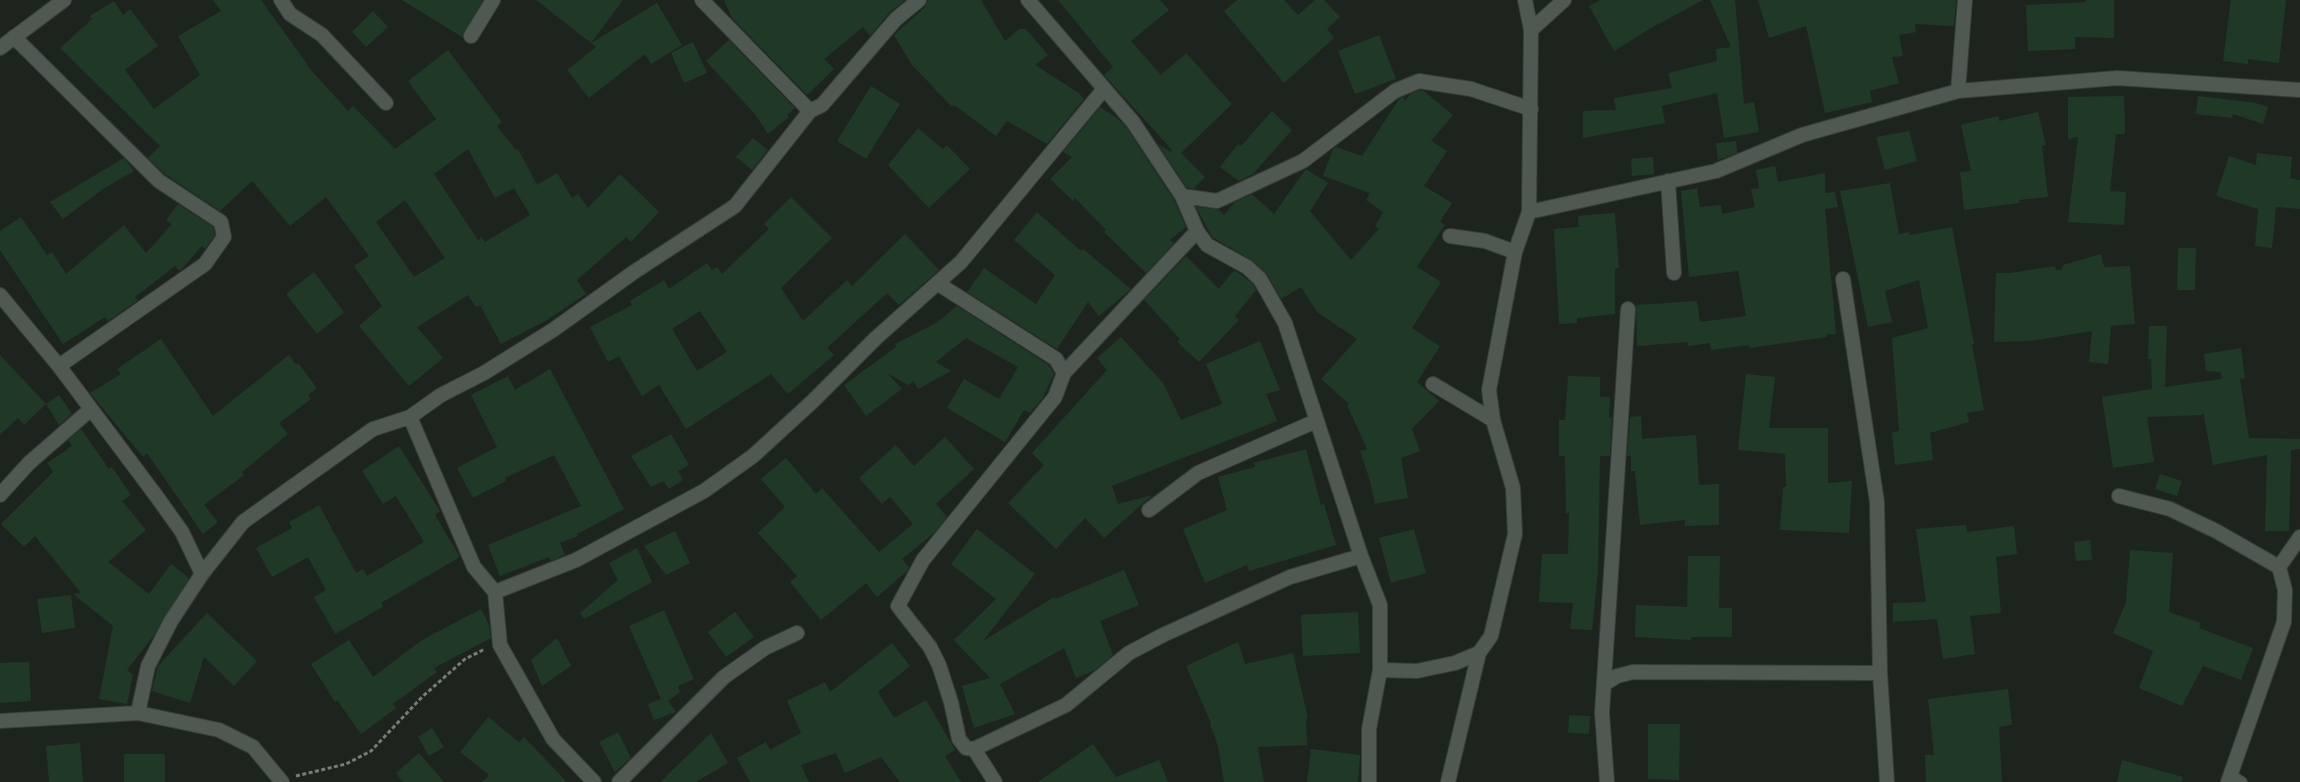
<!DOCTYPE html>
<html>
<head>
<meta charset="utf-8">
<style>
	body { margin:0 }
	canvas { display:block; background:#1c241d }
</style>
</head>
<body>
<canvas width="2300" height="782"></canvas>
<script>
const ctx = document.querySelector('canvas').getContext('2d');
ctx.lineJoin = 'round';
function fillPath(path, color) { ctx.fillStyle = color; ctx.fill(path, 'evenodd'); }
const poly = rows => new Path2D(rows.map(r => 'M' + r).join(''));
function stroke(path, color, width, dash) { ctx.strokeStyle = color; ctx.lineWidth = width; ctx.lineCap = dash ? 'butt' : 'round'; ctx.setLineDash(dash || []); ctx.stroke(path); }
const building = poly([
	[213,0,261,0,312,71,348,111,353,106,395,149,436,119,408,81,448,50,502,122,497,126,516,150,518,149,537,185,557,173,572,198,578,194,588,208,620,174,659,212,631,242,626,237,577,280,586,294,547,320,501,344,480,305,476,307,468,295,417,327,443,358,409,386,359,326,382,306,354,266,369,256,326,197,290,226,252,181,220,211,165,174,148,158,160,146,60,48,92,19,90,16,114,1,123,15,130,9,158,46,125,70,154,109,200,75,178,36,221,11],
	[468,149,495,198,514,188,530,215,485,242,482,237,478,240,434,174],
	[405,200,445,258,414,277,376,222],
	[402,0,483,0,462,37],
	[536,0,623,0,591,43],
	[724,0,905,0,889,13,870,36,863,27,824,59,834,69,807,95,732,18],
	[928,0,981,0,1005,41,1019,29,1026,29,1048,55,1035,65,1079,93,1084,99,1047,144,1007,121,996,136,954,105,952,107,912,65,894,35,925,7],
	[1058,0,1160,0,1169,10,1131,41,1161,75,1186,53,1232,104,1181,153,1205,177,1195,187,1197,189,1187,188,1158,144,1171,152,1172,150,1104,75,1113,67],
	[1237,0,1284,0,1298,15,1315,0,1324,0,1340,17,1327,29,1334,38,1284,83,1224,11],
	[1600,0,1703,0,1651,28,1614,51,1589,6],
	[1710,0,1735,0,1744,104,1754,102,1759,132,1724,138,1717,93,1662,106,1665,123,1583,138,1583,111,1616,110,1614,98,1672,88,1668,73,1717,61,1716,49,1731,47],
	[1758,0,1956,0,1954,26,1915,24,1916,32,1899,35,1903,56,1892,57,1899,83,1870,91,1872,102,1825,113,1806,26,1769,38],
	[2086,0,2114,0,2114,38,2075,37,2075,49,2028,51,2026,5,2086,2],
	[2231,0,2286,0,2279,63,2248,59,2248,64,2223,61],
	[657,3,682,45,651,64,645,54,589,98,567,70,596,47,591,43],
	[373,11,388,27,366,47,352,32],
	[1379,35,1396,79,1355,94,1338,51],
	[729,40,795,108,787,115,789,117,768,134,755,114,706,61],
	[693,42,707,73,684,83,671,53],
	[871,86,900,104,866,159,837,141],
	[1420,90,1424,91,1453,115,1431,141,1447,151,1424,186,1452,203,1440,222,1445,225,1417,267,1441,282,1412,328,1440,346,1417,382,1439,401,1412,429,1420,451,1401,458,1408,498,1375,504,1370,481,1360,451,1367,449,1347,405,1349,404,1321,379,1357,339,1317,312,1301,287,1281,299,1267,274,1253,261,1212,237,1196,207,1218,209,1224,215,1235,202,1252,194,1274,214,1306,169,1328,183,1310,211,1351,260,1379,229,1375,226,1383,212,1366,200,1370,193,1323,176,1333,149,1336,147,1362,156,1399,99,1403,97,1405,101,1410,94],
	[2124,96,2125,134,2116,134,2110,191,2126,192,2124,225,2068,222,2078,137,2068,139,2068,97],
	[2198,96,2256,103,2268,107,2263,124,2233,114,2232,118,2196,114],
	[1100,107,1118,119,1126,127,1174,200,1186,227,1170,240,1174,243,1146,273,1104,232,1106,230,1075,198,1073,201,1050,179,1072,157,1063,152],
	[1272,111,1292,130,1253,174,1239,181,1220,167,1238,144,1241,146],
	[2038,112,2046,145,2042,146,2048,197,2019,200,2020,203,1964,210,1960,172,1971,171,1961,125,1998,116,1999,121],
	[918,128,943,149,947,145,970,169,929,208,888,165],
	[1909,131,1917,161,1885,170,1876,137],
	[753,138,768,150,752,170,736,157],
	[1736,141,1737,153,1718,160,1716,143],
	[2257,153,2292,157,2290,178,2300,180,2300,209,2276,207,2272,248,2255,246,2258,209,2216,196,2229,156,2256,165],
	[1653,157,1654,174,1632,176,1631,159],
	[124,158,134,171,103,189,63,219,50,202],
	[1775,166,1778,182,1825,173,1825,193,1835,192,1838,207,1825,209,1836,334,1827,334,1827,337,1749,348,1749,345,1711,350,1710,343,1688,346,1688,342,1637,346,1636,305,1697,301,1700,322,1746,316,1738,271,1689,277,1681,191,1697,188,1700,207,1721,205,1722,214,1755,207,1751,189,1759,188,1756,170],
	[1890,183,1899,234,1909,232,1910,235,1952,227,1974,344,1972,344,1984,410,1967,413,1969,422,1930,433,1933,460,1895,465,1892,432,1899,431,1892,338,1928,328,1919,280,1885,291,1892,322,1868,327,1840,191],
	[791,197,832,238,781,288,803,321,847,280,852,286,905,234,939,270,899,305,887,293,827,348,834,355,788,394,771,374,686,429,659,385,642,396,619,356,608,362,590,327,632,305,630,301,664,280,669,289,707,263,712,270,717,267,722,274,769,229,764,224],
	[700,311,727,352,697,371,672,329],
	[178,204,213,227,215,235,205,249,202,246,180,271,175,266,135,297,138,300,108,321,105,317,63,344,0,250,0,231,21,217,47,255,52,252,66,274,124,225,146,253,172,224,166,220],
	[1037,212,1081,251,1083,249,1131,289,1099,316,1088,302,1057,349,967,292,984,268,1036,304,1055,275,1014,240],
	[1615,213,1619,268,1615,269,1615,314,1577,318,1577,323,1559,324,1554,229,1579,227,1578,216],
	[2178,248,2196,248,2195,290,2177,290],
	[2101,254,2104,267,2130,266,2135,324,2111,326,2108,364,2089,362,2092,331,2031,341,1994,342,1996,273,2010,273,2055,266,2056,270,2062,270,2063,265],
	[1186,256,1219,289,1234,270,1253,284,1256,290,1235,316,1239,320,1199,362,1177,342,1180,339,1144,300],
	[314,272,344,312,317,334,286,294],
	[957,306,1049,365,1054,374,1042,399,1030,413,1024,410,1005,442,947,408,964,379,999,399,1018,367,966,338,936,362,951,371,918,389,914,381,908,385,887,373,902,389,866,416,844,385,896,347,895,344,936,323],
	[2149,326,2167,326,2165,387,2222,379,2221,372,2206,371,2204,354,2241,348,2245,378,2240,379,2249,438,2300,439,2300,449,2291,450,2289,531,2265,531,2267,455,2213,465,2203,411,2202,415,2147,417,2154,462,2113,468,2102,397,2152,389,2151,359,2148,359],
	[1121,337,1163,383,1181,420,1222,404,1206,364,1260,341,1280,390,1266,394,1277,421,1112,486,1118,504,1152,495,1104,538,1085,518,1056,549,1008,503,1044,465,1032,453,1107,370,1097,358],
	[161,339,213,416,289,355,296,365,298,363,317,388,308,395,311,399,279,423,288,434,242,472,244,475,204,505,218,522,203,534,147,453,143,457,90,393,121,374,117,369],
	[0,355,46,404,59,395,72,414,59,425,46,404,24,425,18,418,0,435],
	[550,369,624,509,577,534,578,536,560,543,565,555,551,561,549,557,500,576,488,545,581,506,554,455,505,478,506,481,473,498,457,468,497,447,471,395,508,376,515,390],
	[1746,374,1775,377,1769,428,1828,428,1828,483,1852,481,1849,533,1780,530,1783,487,1786,487,1785,454,1738,450],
	[1568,376,1600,377,1600,397,1610,397,1609,418,1612,417,1610,456,1600,456,1598,570,1592,630,1570,629,1573,603,1539,602,1542,554,1568,554,1569,513,1566,513,1565,456,1559,456,1559,420,1565,420],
	[1641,416,1642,439,1696,435,1699,485,1719,484,1719,525,1685,526,1685,520,1640,525,1635,471,1631,471,1631,456,1627,456,1630,417],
	[81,429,109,469,112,467,131,495,122,501,146,530,108,562,149,594,171,564,189,578,155,634,127,670,133,675,127,704,99,699,113,626,73,594,81,593,35,536,24,547,1,524,53,472,47,463,72,446,68,440],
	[671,434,689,465,678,471,683,480,669,489,663,481,651,487,631,456],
	[945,437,974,469,936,504,947,517,934,533,902,559,909,567,907,571,877,597,866,583,821,620,790,582,797,576,758,533,785,507,761,479,786,458,816,494,822,488,879,552,913,524,890,497,882,504,859,478,896,445,914,466],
	[399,446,440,511,435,515,460,557,381,603,383,607,335,634,314,597,326,590,308,557,272,577,256,548,292,528,289,522,319,505,356,573,363,569,367,576,424,542,396,496,383,504,362,471],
	[1306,449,1321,505,1324,504,1336,545,1249,571,1247,565,1205,583,1183,529,1227,510,1218,477,1255,467,1254,463],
	[2160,474,2182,481,2177,496,2155,489],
	[1966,525,1967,532,2014,526,2017,554,1996,557,2001,613,1970,616,1975,654,1943,659,1937,619,1893,622,1893,603,1926,602,1916,529],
	[977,529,1035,574,983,641,1054,597,1055,599,1124,570,1139,605,1100,621,1113,655,1095,670,1076,678,1064,648,1000,684,1015,714,974,728,962,686,990,678,954,640,996,599,951,564],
	[1414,529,1426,573,1391,583,1379,538],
	[675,531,690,563,666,575,644,546],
	[2090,540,2092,560,2076,561,2074,542],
	[637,548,652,582,584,619,580,613,618,580,609,563],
	[2130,550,2173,553,2169,612,2201,623,2199,628,2253,648,2241,680,2203,666,2182,706,2139,688,2153,651,2113,633,2126,602],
	[1688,556,1720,556,1719,608,1732,608,1732,637,1691,637,1691,640,1635,637,1636,605,1687,607],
	[71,595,75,628,42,633,37,599],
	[481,609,489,625,491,638,434,668,437,672,393,704,396,708,361,734,337,700,335,702,311,664,349,640,373,677,422,640],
	[664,610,694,679,678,686,680,692,668,701,676,712,654,720,648,704,661,699,629,626],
	[735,612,754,637,726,657,708,632],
	[1358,612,1360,653,1303,656,1301,615],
	[207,613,257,661,234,686,204,657,190,703,152,691,158,666],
	[557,638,571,666,542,686,531,660],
	[1238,642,1245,664,1293,653,1308,719,1306,719,1307,745,1258,747,1264,782,1224,782,1218,746,1210,724,1211,723,1186,666],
	[892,643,910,666,878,692,894,718,926,700,955,750,945,756,961,782,900,782,881,757,845,773,836,753,801,765,809,782,750,782,737,758,766,742,770,750,801,733,787,701,825,682,830,692],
	[29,662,31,701,0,703,0,663],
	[2008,689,2012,725,1999,727,2002,782,1926,782,1925,755,1934,755,1928,699],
	[1569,715,1590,716,1589,734,1568,733],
	[488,717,519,742,524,737,567,782,482,782,489,775,460,752],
	[1648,724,1680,724,1679,780,1648,779],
	[432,728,444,747,429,756,418,737],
	[618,732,631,758,615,772,599,742],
	[711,733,728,763,696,782,660,782],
	[80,743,83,782,49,782,46,746],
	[1093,744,1116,777,1159,760,1168,782,1038,782],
	[1311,749,1360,755,1358,782,1307,782],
	[419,753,444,782,403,782,396,773],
	[124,754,165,754,165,782,124,782],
	[2122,760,2183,777,2182,782,2117,782]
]);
const path = poly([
	[296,776,346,764,371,751,422,697,465,659,485,649]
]);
const service = poly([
	[2231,775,2242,782]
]);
const minor = poly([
	[281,0,290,14,322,35,386,103],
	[702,0,810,111],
	[1028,0,1133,122,1182,196,1197,231,1207,245,1247,267,1260,279,1285,323,1361,556,1380,605,1380,670,1369,729,1369,782],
	[1531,30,1564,0],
	[471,36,493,0],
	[14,37,159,181,221,222,224,237,205,264,59,366],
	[1958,91,1965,0],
	[1668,181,1674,273],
	[1182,196,1217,201,1303,161,1395,91,1419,81,1471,89,1531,109],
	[1529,212,1716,171,1802,135,1958,91,2117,78,2300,90],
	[1197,231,1064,373,1055,397,923,560,898,606,930,647,939,665,951,702,959,739,966,748,974,749,1066,705,1129,653,1163,635,1290,577,1361,556],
	[1450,236,1485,241,1515,252],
	[1843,279,1877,502,1880,673,1887,782],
	[937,283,1056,359,1064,373],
	[0,295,59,366,157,497,182,532,202,574],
	[1433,384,1493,420],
	[410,417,474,567,495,592,500,645,553,739,594,782],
	[0,495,29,463,91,409],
	[2119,496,2170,509,2216,531,2279,567,2285,590,2284,622,2228,782],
	[1149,510,1198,473,1316,421],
	[2279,567,2300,537],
	[495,592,576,560,704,491,753,456,813,401,876,338,961,262,1104,89],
	[1380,670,1417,671,1455,663,1479,653],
	[1606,683,1617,676,1633,672,1880,673],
	[138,713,148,666,171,621,202,574,243,522,373,429,410,417,441,395,484,373,553,330,634,272,735,206,810,111,822,105,896,19,919,0],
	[0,721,138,713,219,730,253,747,282,782],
	[974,749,995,782],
	[619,782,724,677,765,648,797,633],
	[1448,782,1479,653,1491,636,1515,534,1513,488,1493,420,1489,390,1515,252,1529,212,1531,30,1525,0],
	[1607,782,1602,713,1628,309]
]);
const tertiary = poly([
	[0,48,64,0]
]);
fillPath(building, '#1f3926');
stroke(service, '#383e3a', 12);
stroke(minor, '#383e3a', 16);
stroke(tertiary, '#383e3a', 16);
stroke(path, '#767d77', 3, [4, 2.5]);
stroke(service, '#4f5951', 10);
stroke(minor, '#4f5951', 14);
stroke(tertiary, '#4f5951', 14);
</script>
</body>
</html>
